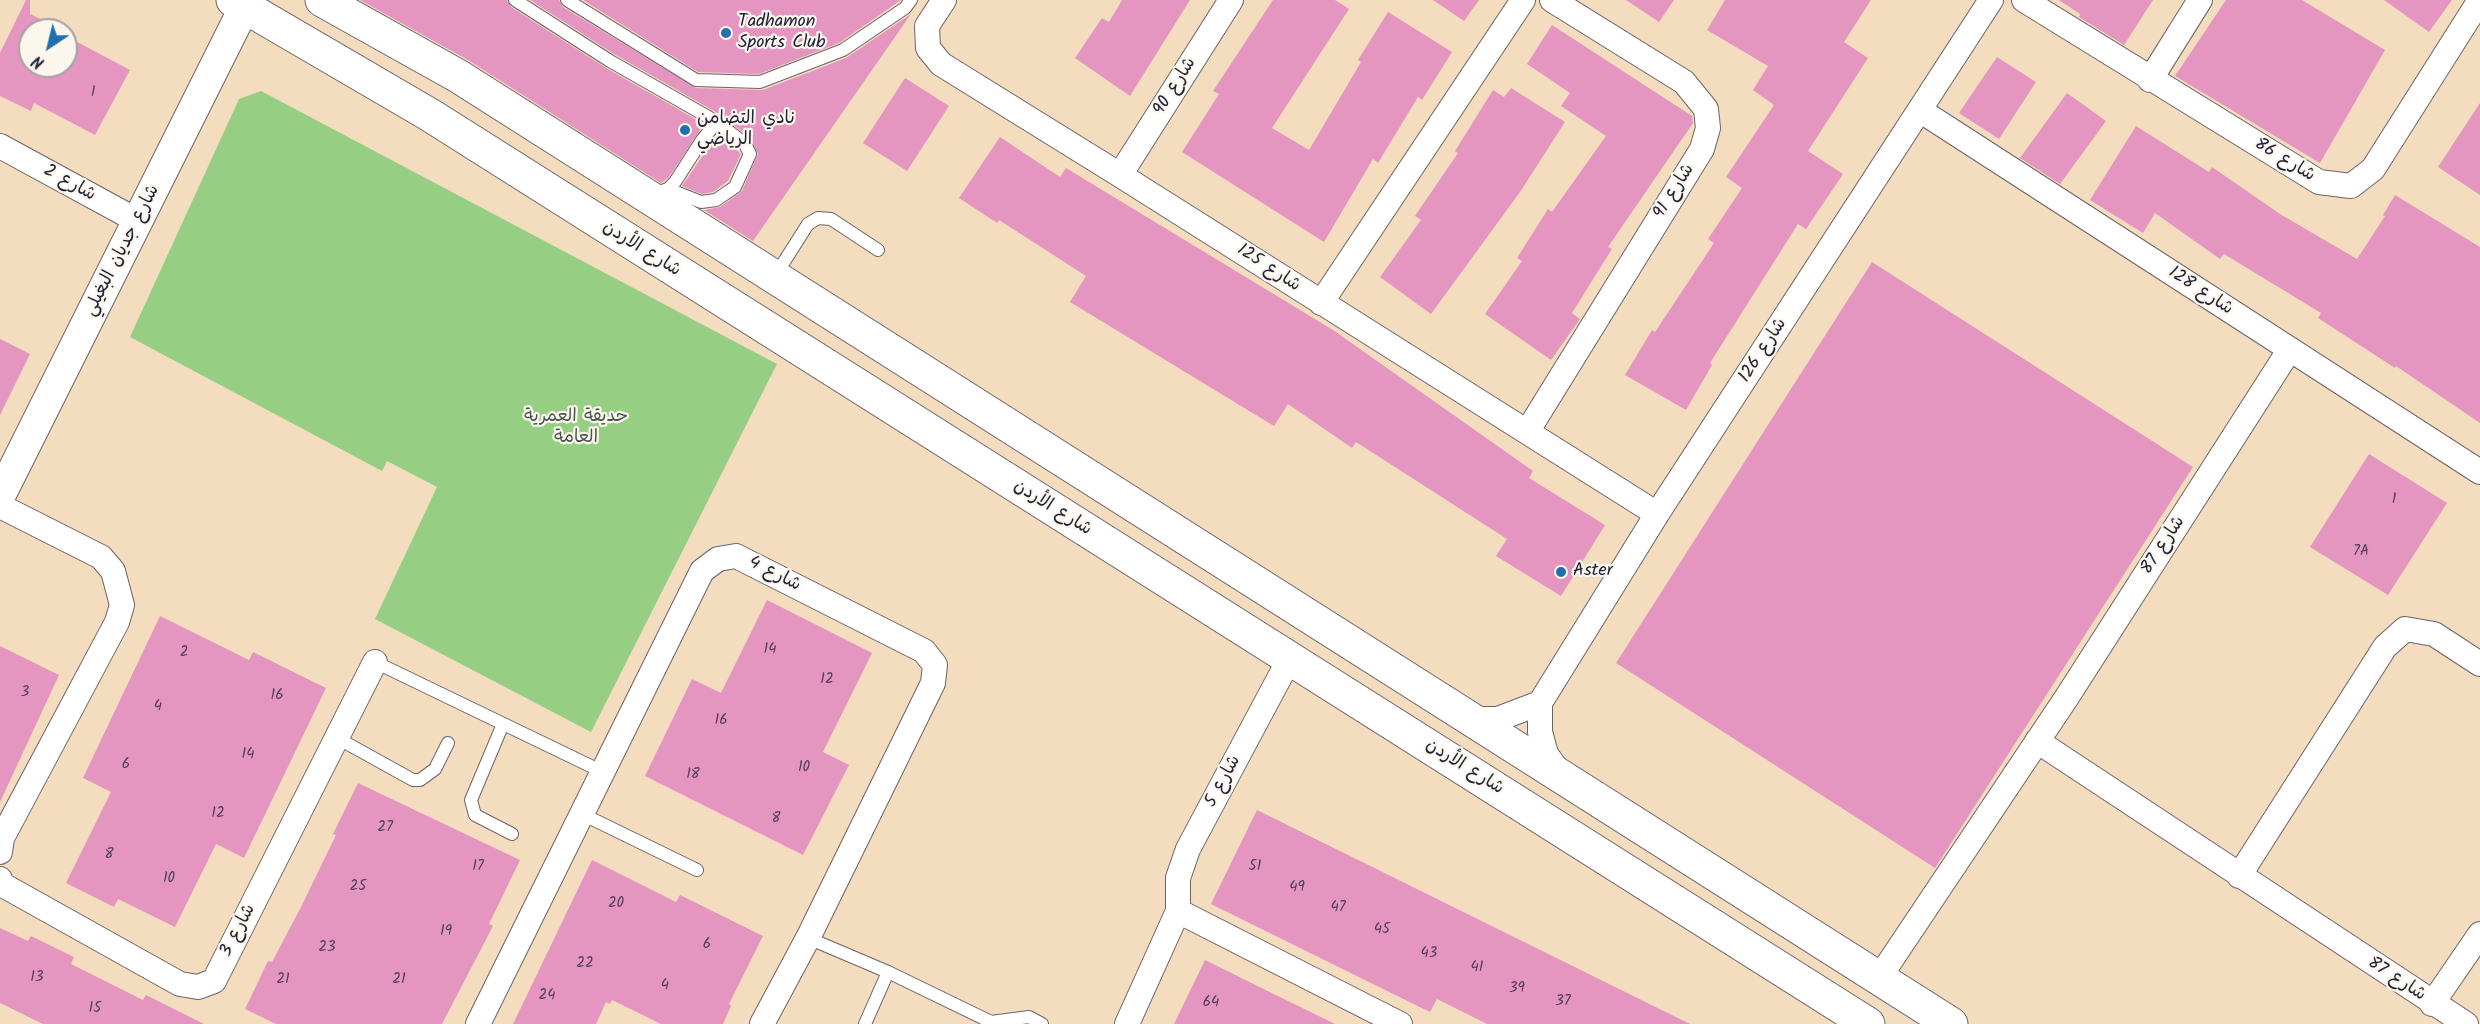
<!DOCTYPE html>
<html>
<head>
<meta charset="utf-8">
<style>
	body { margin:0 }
	#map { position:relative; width:2480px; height:1024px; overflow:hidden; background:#f4dcbe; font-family:Kalam,sans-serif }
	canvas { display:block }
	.north { position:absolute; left:18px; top:18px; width:60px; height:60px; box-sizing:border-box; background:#fbf7ec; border:2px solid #a4a2a5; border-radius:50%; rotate:215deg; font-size:16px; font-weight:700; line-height:24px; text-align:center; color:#22223b }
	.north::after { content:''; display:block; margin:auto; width:21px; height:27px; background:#1f6fb2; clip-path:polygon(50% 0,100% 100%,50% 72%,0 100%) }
</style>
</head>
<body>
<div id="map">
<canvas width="2480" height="1024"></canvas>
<div class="north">N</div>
</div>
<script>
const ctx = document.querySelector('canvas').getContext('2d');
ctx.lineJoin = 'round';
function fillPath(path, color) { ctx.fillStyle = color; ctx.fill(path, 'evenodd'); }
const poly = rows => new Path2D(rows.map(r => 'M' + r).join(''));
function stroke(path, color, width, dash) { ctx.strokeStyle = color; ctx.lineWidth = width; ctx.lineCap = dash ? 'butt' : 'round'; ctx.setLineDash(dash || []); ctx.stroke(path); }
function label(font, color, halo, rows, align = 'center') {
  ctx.font = font + ' Kalam,"Playpen Sans Arabic",sans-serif'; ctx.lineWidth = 4.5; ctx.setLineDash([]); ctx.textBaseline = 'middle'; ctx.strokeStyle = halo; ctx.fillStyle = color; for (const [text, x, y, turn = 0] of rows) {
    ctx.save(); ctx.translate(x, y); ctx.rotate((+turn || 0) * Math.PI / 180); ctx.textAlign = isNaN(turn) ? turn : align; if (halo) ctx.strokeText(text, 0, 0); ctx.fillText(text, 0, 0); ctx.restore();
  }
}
const green = poly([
	[261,91,777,364,591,732,375,619,437,487,387,461,382,471,130,337,239,99]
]);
const building = poly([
	[26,0,30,0,30,14,63,30,30,30,30,66,66,66,66,36,130,70,95,135,34,103,31,111,0,96,0,53],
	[360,0,507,0,511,7,606,68,704,124,669,177,661,183,468,60],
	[530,0,559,0,563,7,696,88,763,90,846,58,911,14,753,241,704,210,720,207,742,191,758,154,750,138,721,115,614,54],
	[583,0,901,0,839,43,759,74,698,72],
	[1122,0,1190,0,1130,96,1075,58,1102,18,1109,22],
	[1273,0,1335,0,1349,9,1272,128,1309,150,1361,62,1358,60,1388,12,1452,52,1422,100,1418,97,1378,163,1373,159,1324,242,1182,152,1219,94,1213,91],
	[1433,0,1479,0,1464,21],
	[1626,0,1674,0,1659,22],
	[1725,0,1871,0,1844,42,1868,58,1808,151,1843,174,1806,229,1798,224,1710,363,1712,365,1686,410,1625,375,1652,330,1655,332,1714,243,1708,239,1742,188,1726,177,1774,105,1753,90,1768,66,1707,30],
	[2059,0,2153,0,2124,45,2079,17,2080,14],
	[2226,0,2302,0,2385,50,2320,163,2175,76],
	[2384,0,2452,0,2429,32],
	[1552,25,1692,116,1693,123,1608,247,1612,249,1572,313,1580,319,1551,360,1485,314,1522,261,1517,258,1548,209,1552,212,1606,136,1561,106,1570,93,1527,64],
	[1997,57,2036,82,1999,139,1959,113],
	[905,78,949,106,907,171,863,143],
	[1511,88,1565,122,1520,192,1431,314,1380,277,1421,220,1415,216,1458,153,1455,151,1493,90,1504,97],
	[2067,93,2106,121,2060,184,2020,158],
	[2480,103,2480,195,2438,167],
	[2136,126,2209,172,2212,167,2280,214,2357,259,2385,216,2383,215,2395,195,2480,247,2480,423,2396,366,2395,368,2318,318,2321,313,2224,254,2220,259,2155,213,2143,233,2090,200],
	[718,133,741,154,728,181,713,192,702,194,682,186],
	[1000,137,1060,177,1066,168,1333,330,1533,471,1529,478,1605,525,1561,596,1496,556,1507,539,1356,442,1352,448,1288,404,1274,426,1070,302,1086,276,999,220,997,223,959,198],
	[1872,262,2193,467,1935,868,1616,663],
	[0,339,30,354,0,415],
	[2369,454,2447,503,2388,595,2310,547],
	[767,600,872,653,823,752,849,765,803,855,645,776,692,679,721,693],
	[160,616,249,660,253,652,326,688,244,858,216,844,175,927,118,899,114,907,66,883,111,792,83,778],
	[0,646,59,675,0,802],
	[358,783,520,860,489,924,493,926,442,1024,276,1024,245,1009,268,961,272,962,301,907,336,835,333,834],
	[1257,810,1340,851,1690,1024,1487,1024,1437,999,1430,1012,1383,989,1211,904],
	[592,860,676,902,680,895,763,936,729,1004,731,1006,723,1024,661,1024,612,1000,610,1004,606,1002,596,1024,513,1024],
	[0,928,28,941,31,936,74,957,71,964,143,1000,146,995,204,1024,43,1024,0,1003],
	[1205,960,1288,1001,1335,1024,1174,1024]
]);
const service = poly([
	[515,0,610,61,717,122,702,140,675,182,668,189,653,194],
	[567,0,696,80,760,82,843,50,905,8,911,0],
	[668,189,701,202,716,200,735,187,750,154,745,144,717,122],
	[775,276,808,224,818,218,831,219,878,250],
	[375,662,603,772],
	[503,724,471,800,475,815,512,834],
	[339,739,413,780,420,780,435,769,448,743],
	[582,814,697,870],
	[808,938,888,972,991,1022,1029,1017,1042,1024],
	[865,1024,888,972]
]);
const minor = poly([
	[944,0,927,26,928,48,941,64,1120,175,1657,514],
	[2024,0,2319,182,2351,186,2373,169,2480,0],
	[2150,80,2200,0],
	[1921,111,2480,472],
	[0,146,138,221],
	[1120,175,1231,0],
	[1321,303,1523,0],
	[1527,432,1702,149,1708,128,1706,109,1684,82,1552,0],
	[0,506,101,557,113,571,122,605,117,622,2,838,0,852],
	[1469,719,1498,719,1540,703],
	[2037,741,2466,1024],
	[1559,772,1546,754,1540,732,1540,703,1657,514,1991,0],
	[2239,876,2385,647,2405,629,2434,634,2480,664],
	[0,879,1,884,180,984,198,987,214,981,375,662],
	[1178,911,1400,1024],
	[1879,978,2067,697,2290,349],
	[2432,1004,2480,934],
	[478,1024,702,571,718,559,736,556,924,651,935,665,933,683,808,938,762,1024],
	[1127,1024,1178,911,1178,878,1188,849,1290,658]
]);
const tertiary = poly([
	[0,496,245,6]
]);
const secondary = poly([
	[233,0,430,115,1868,1024],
	[322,0,458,76,1951,1024]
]);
const markers = [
	[726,33,6,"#1f6fb2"],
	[685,130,6,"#1f6fb2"],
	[1561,572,6,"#1f6fb2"]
];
const numberNames = [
	["1",93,93],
	["1",2394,500],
	["7A",2361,552],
	["14",770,650],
	["2",184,653],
	["12",827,680],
	["3",25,693],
	["16",277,696],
	["4",158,707],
	["16",721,721],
	["14",248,755],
	["6",126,765],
	["10",804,768],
	["18",693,775],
	["12",218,814],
	["8",776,819],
	["27",385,828],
	["8",109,855],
	["17",478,867],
	["51",1255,867],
	["10",169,879],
	["25",358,887],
	["49",1297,888],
	["20",616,904],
	["47",1338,908],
	["45",1382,930],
	["19",446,932],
	["6",707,945],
	["23",327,948],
	["43",1429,954],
	["22",585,964],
	["41",1477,968],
	["13",37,978],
	["21",283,980],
	["21",399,980],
	["4",665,986],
	["39",1517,989],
	["24",547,996],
	["37",1563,1002],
	["64",1211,1003],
	["15",95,1009]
];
const poiNames = [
	["Tadhamon",738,23],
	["Sports Club",738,44],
	["نادي التضامن",697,120],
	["الرياضي",697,141],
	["Aster",1573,572]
];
const streetNames = [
	["شارع 90",1176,87,-58],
	["شارع 86",2284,161,31],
	["شارع 2",69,184,29],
	["شارع 91",1675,192,-58],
	["شارع الأردن",641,250,32],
	["شارع جديان البغيلي",123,251,-63],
	["شارع 125",1268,269,33],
	["شارع 128",2200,292,33],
	["شارع 126",1764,351,-57],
	["شارع الأردن",1052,509,32],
	["شارع 87",2164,546,-57],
	["شارع 4",774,575,27],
	["شارع الأردن",1464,768,32],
	["شارع 5",1224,782,-62],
	["شارع 3",239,931,-63],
	["شارع 87",2396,980,33]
];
const parkNames = [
	["حديقة العمرية",576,418],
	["العامة",576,439]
];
fillPath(green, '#96cf83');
fillPath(building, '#e496c1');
stroke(service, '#6c6369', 14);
stroke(minor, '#6c6369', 26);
stroke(tertiary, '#6c6369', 32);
stroke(secondary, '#6c6369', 35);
stroke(service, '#fff', 12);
stroke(minor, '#fff', 24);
stroke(tertiary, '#fff', 30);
stroke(secondary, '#fff', 33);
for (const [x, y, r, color] of markers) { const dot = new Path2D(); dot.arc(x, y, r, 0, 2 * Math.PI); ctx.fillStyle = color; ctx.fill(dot); stroke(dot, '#fbf7ec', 2); }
label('15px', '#523f5c', null, numberNames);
label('18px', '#22223b', '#fbf7ec', poiNames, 'left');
label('18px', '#22223b', '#fbf7ec', streetNames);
label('18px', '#455651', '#fbf7ec', parkNames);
</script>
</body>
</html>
